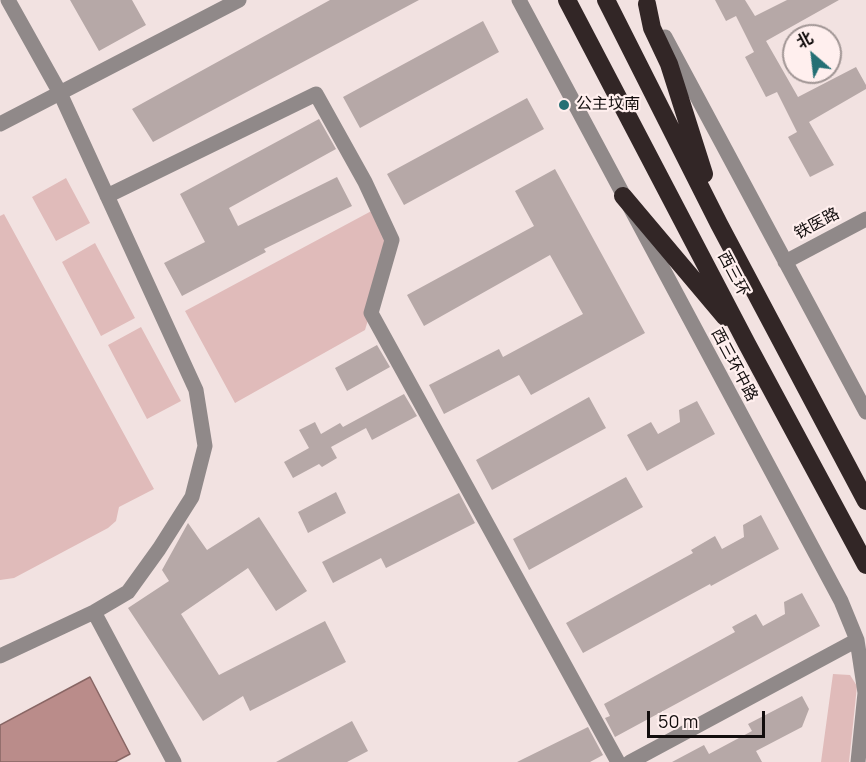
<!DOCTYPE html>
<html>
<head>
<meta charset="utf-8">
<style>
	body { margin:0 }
	#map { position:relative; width:866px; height:762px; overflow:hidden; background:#f2e2e1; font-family:Manrope,"Noto Sans SC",sans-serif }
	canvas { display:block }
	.north { position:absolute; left:782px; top:24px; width:60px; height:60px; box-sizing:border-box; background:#ffefee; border:2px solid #a09594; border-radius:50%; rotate:332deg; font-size:16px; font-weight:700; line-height:24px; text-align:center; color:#120d0d }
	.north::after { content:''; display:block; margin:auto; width:21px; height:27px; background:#246f74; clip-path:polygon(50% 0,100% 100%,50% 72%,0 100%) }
	.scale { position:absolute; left:647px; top:711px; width:118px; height:27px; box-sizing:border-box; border:3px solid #120d0d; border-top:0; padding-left:8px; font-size:18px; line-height:21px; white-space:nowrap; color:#120d0d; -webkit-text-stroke:4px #ffefee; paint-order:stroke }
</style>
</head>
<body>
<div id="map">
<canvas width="866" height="762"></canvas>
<div class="north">北</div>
<div class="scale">50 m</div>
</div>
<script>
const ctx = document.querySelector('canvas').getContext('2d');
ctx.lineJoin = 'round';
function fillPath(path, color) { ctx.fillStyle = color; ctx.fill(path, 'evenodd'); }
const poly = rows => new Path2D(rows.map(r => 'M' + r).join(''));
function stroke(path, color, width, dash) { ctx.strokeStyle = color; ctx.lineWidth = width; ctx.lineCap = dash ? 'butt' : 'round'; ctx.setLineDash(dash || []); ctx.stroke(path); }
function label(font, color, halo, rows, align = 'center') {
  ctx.font = font + ' Manrope,"Noto Sans SC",sans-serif'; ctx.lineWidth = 4.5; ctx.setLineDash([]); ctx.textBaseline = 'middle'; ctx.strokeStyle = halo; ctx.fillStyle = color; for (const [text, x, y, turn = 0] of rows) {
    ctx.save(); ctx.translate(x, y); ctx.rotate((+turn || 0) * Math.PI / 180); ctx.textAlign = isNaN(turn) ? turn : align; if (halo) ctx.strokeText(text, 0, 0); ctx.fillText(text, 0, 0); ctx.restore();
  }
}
const green = poly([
	[66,178,90,223,56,241,32,197],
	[377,208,392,240,365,330,235,403,185,311],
	[4,214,154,489,119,507,116,521,108,528,14,578,0,580,0,216],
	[95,243,135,318,101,336,62,262],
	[141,327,181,401,147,419,108,345],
	[833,674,850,675,857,686,849,762,821,762]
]);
const water = poly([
	[90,677,130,754,115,762,0,762,0,725,90,677]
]);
const building = poly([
	[70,0,132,0,146,25,99,51],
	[330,0,419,0,153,142,132,109],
	[715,0,745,0,755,16,787,0,839,0,766,41,798,97,856,67,866,85,866,89,809,122,834,165,810,177,788,137,797,132,777,92,766,97,745,57,754,52,736,16,726,21],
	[483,21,499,52,360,128,343,97],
	[527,98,544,129,404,205,387,174],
	[319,119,336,149,229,208,238,226,337,177,352,206,264,249,266,252,182,296,164,263,205,242,180,194],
	[555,169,645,333,531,395,519,375,444,414,429,385,499,349,503,357,583,314,550,255,424,326,407,295,534,226,515,191],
	[377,345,390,367,347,391,335,368],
	[404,394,417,416,372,440,366,428,331,447,337,458,322,467,319,464,293,478,284,462,309,448,299,430,315,422,321,434,340,423,343,427],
	[589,397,606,428,492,490,476,460],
	[697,401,715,434,647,471,627,435,651,422,658,434,680,422,679,410],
	[626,477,643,507,529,570,513,539],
	[336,492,346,513,308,533,298,512],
	[459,493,475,523,386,568,381,558,333,583,322,562],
	[761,515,779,549,711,586,710,584,583,653,566,623,693,553,691,550,715,536,722,549,744,537,743,525],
	[259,517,307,591,276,611,248,568,181,614,219,675,325,621,346,662,250,711,243,696,203,721,128,608,169,581,162,570,188,523,207,550],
	[802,593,820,626,615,737,605,718,610,716,604,704,735,632,732,627,756,614,763,626,785,614,784,602],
	[802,696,809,709,802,727,756,751,762,762,672,762,704,745,709,754,752,731,748,724],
	[352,721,368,751,347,762,276,762],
	[588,727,603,755,590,762,517,762]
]);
const minor = poly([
	[519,0,841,601,857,640,865,693,858,762],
	[665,37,866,412],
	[0,124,239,0],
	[107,196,316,94,365,182,392,240,371,313,618,762],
	[785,262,866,219],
	[94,612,174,762],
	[0,656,94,612,128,592,159,549,192,497,205,446,196,390,60,93,8,0],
	[630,762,857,640]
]);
const highway = poly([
	[567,0,747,344,866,565],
	[606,0,719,224,866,501],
	[647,4,652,28,669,64,704,174],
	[623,196,725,317]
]);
const markers = [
	[564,105,6,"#246f74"]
];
const poiNames = [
	["公主坟南",576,105]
];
const streetNames = [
	["铁医路",817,224,-28],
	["西三环",733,274,62],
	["西三环中路",734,365,62]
];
fillPath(green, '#e0bbba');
fillPath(water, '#ba8c8a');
stroke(water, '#886664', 1.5);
fillPath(building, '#b6a8a7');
stroke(minor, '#908989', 15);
stroke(highway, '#322626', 18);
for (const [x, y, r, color] of markers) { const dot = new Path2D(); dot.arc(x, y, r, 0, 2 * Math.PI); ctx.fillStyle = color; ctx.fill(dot); stroke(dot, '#ffefee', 2); }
label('16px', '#120d0d', '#ffefee', poiNames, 'left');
label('16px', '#120d0d', '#ffefee', streetNames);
</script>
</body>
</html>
